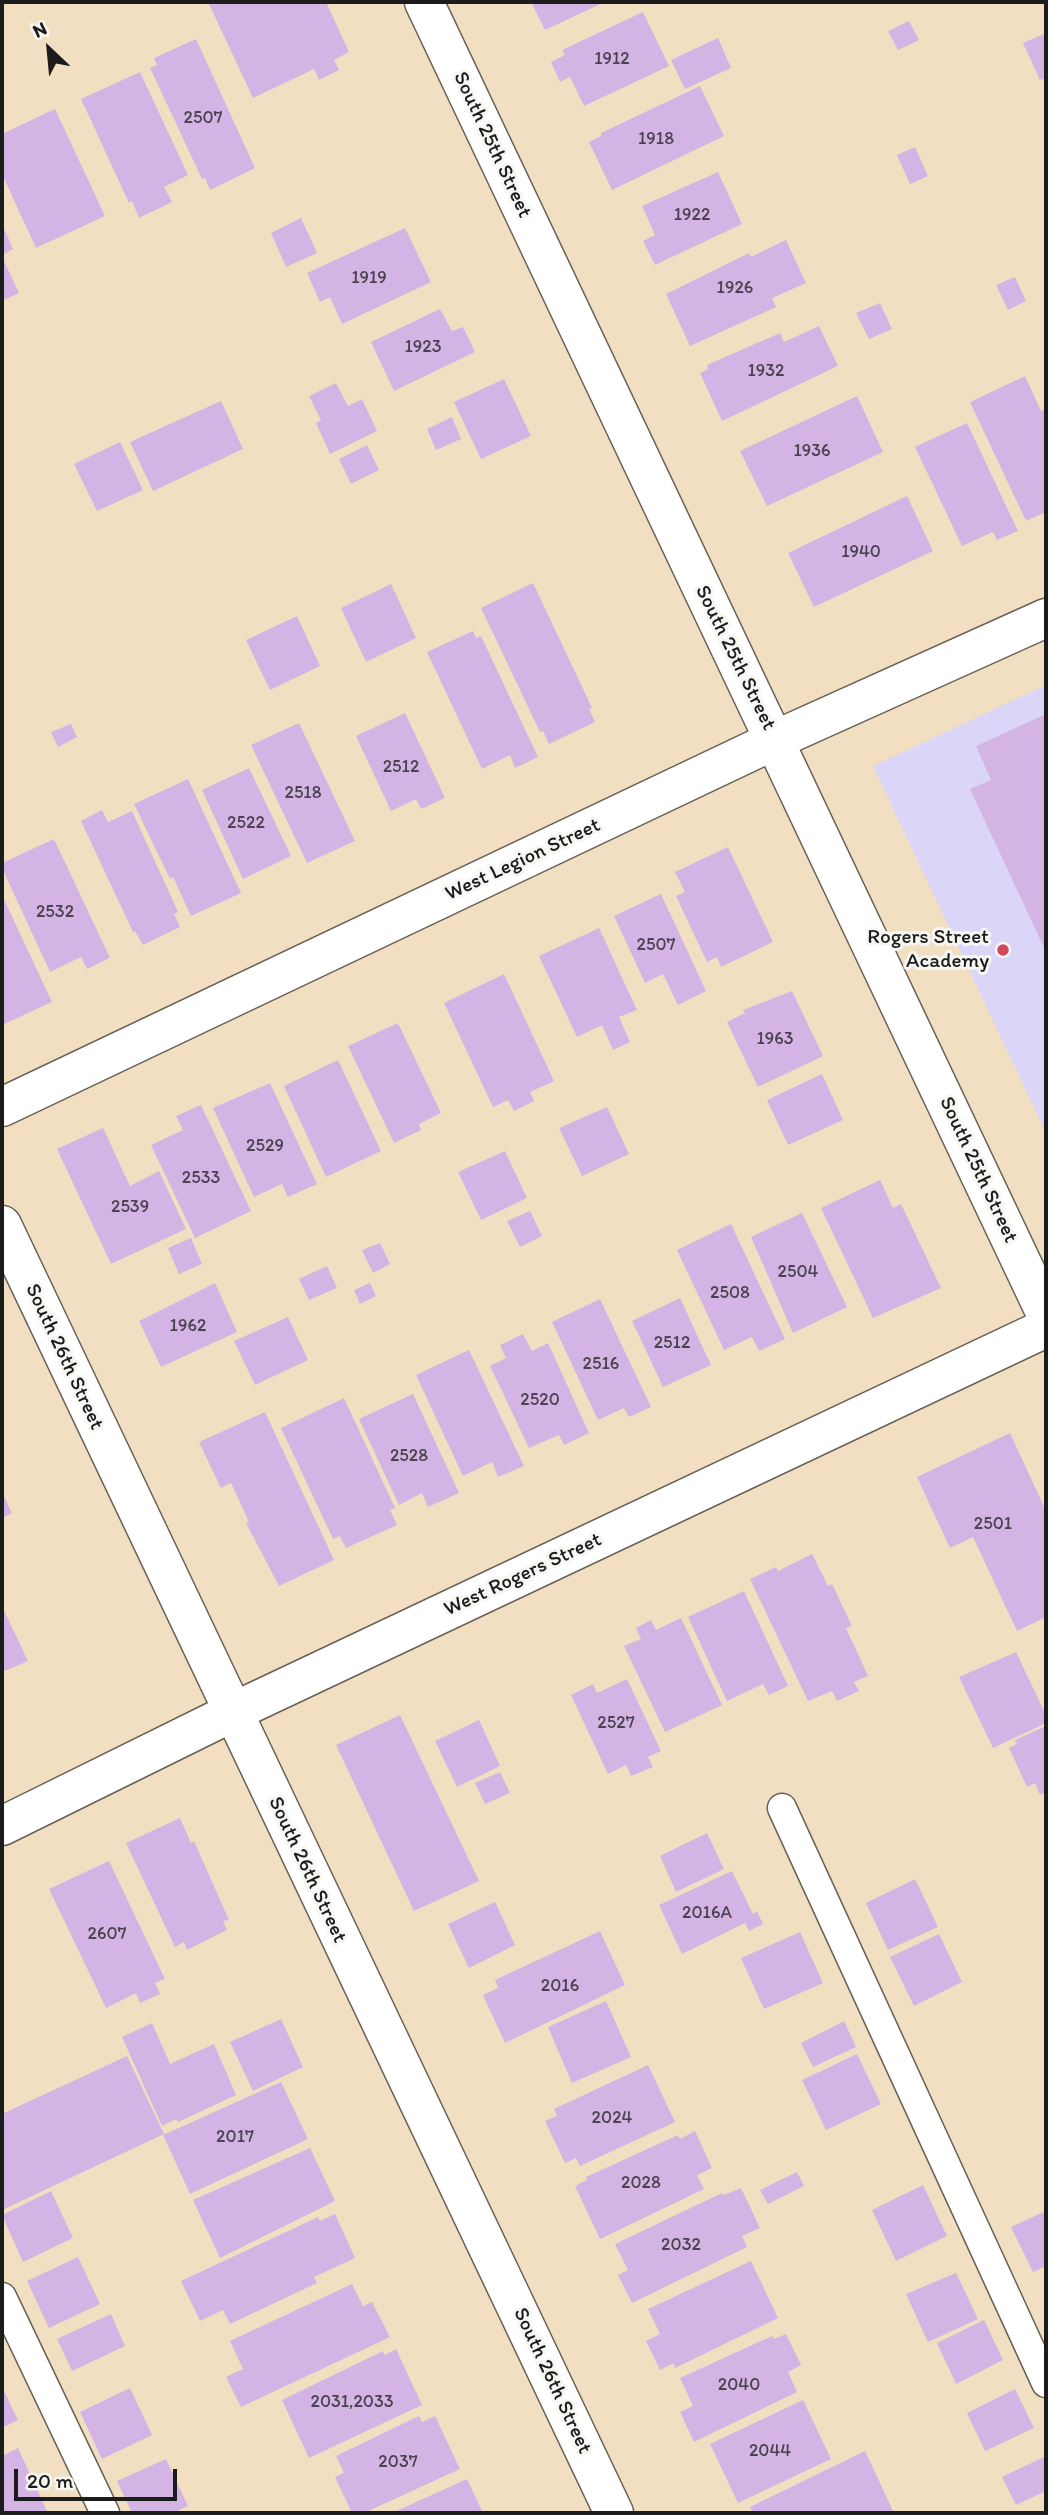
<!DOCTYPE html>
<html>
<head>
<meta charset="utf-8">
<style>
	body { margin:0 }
	#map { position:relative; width:1048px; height:2515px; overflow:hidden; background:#f2dfc2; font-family:Itim,sans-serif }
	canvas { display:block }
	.frame { position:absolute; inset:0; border:4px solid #1c1c1c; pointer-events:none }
	.north { position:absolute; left:14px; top:14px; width:70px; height:70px; -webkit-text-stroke:5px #f6f6f2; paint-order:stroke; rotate:334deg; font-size:19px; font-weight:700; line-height:28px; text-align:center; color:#1c1c1c }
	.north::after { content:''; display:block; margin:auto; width:24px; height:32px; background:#1c1c1c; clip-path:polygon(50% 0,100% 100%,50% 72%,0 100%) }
	.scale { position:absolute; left:14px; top:2469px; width:163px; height:32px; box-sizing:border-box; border:4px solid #1c1c1c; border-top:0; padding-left:9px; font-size:21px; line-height:24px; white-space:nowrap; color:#1c1c1c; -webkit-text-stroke:5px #f6f6f2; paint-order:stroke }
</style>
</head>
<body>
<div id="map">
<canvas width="1048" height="2515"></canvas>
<div class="frame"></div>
<div class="north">N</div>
<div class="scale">20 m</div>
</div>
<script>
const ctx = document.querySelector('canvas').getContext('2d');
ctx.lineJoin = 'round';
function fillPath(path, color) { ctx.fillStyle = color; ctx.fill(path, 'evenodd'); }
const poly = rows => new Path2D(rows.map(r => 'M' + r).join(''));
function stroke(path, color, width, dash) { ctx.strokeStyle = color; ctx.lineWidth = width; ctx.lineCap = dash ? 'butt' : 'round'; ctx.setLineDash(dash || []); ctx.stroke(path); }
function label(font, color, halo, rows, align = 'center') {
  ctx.font = font + ' Itim,sans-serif'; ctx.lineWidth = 6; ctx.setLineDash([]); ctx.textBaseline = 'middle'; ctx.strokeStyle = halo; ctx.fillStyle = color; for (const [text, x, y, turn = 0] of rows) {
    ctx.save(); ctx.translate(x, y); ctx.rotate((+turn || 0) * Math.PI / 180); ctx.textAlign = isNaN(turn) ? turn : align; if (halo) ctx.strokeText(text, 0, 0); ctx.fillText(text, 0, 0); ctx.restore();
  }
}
const built = poly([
	[1046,685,1046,1133,873,766]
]);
const building = poly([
	[208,2,326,2,349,52,334,60,339,70,319,80,314,69,253,98],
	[531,2,605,2,545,30],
	[643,12,669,66,584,106,570,77,560,82,551,62,565,55,562,50],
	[909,21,919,40,898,50,888,31],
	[1046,33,1046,78,1040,80,1023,43],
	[718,38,731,68,685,89,671,60],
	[196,39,255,168,210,190,205,178,202,179,150,68,157,65,154,58],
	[140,72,188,175,164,187,172,202,139,218,132,201,129,203,81,99],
	[700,86,724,136,612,190,589,142,601,136,601,133],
	[55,109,105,216,36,248,2,174,2,134],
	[915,147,928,176,910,184,897,155],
	[718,172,742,224,655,265,643,241,655,235,642,206],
	[301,218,317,253,286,267,271,233],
	[2,224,13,249,2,255],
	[405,228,431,282,342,324,330,297,320,302,307,273],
	[786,240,806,283,772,298,776,307,690,346,666,294,749,253,751,257],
	[2,257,19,293,2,301],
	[1015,277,1026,301,1008,310,996,285],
	[880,303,892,329,869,339,856,313],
	[440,309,452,331,463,327,475,352,394,391,371,342],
	[819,326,838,366,722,421,700,373,708,369,707,365,780,333,784,342],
	[1025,376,1041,411,1046,408,1046,512,1026,521,970,402],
	[504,379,531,436,481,459,454,402],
	[336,383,348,406,362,399,377,431,330,454,316,423,321,420,309,396],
	[857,396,883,452,767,506,740,451],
	[221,401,243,449,153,491,130,442],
	[452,417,461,439,436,450,427,429],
	[967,423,1018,531,997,540,993,532,962,546,915,447],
	[120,442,143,490,97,511,74,464],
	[367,445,379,470,351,484,339,459],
	[907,496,933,551,814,607,788,553],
	[533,583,592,708,589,709,595,722,549,744,543,731,540,732,481,608],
	[391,584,416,638,366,662,341,608],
	[297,616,320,666,270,690,246,640],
	[473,631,476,638,481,636,538,757,515,768,510,755,482,769,427,652],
	[405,713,445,798,421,809,416,799,391,811,356,736],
	[1046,714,1046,952,970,789,991,780,976,746],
	[299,723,355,841,307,863,251,745],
	[71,724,77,737,58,747,51,732],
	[249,768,291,856,243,879,202,790],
	[188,779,241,893,191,916,173,877,170,879,134,804],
	[102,810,108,822,132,811,178,912,174,914,180,927,143,945,135,931,133,932,81,821],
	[54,839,110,958,87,969,81,957,50,972,2,868,2,863],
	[728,847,773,942,721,967,717,957,707,962,676,896,685,892,675,872],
	[661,894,706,991,678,1005,663,974,645,983,614,916],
	[2,895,52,1002,2,1025],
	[599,928,637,1010,619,1017,630,1042,613,1050,602,1025,577,1037,539,956],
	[504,974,554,1081,530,1092,534,1101,514,1111,508,1100,493,1107,444,1003],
	[792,991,823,1056,758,1087,727,1022,745,1013,743,1010],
	[398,1023,441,1113,419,1124,421,1130,394,1143,348,1046],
	[338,1060,381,1151,326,1177,284,1086],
	[822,1074,843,1120,788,1145,767,1100],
	[270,1083,317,1184,288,1197,282,1184,254,1197,213,1108],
	[201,1105,251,1211,195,1238,151,1145,183,1130,176,1116],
	[607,1107,629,1154,582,1176,559,1128],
	[103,1128,130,1186,159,1171,186,1229,111,1264,57,1149],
	[505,1151,527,1198,481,1220,458,1172],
	[880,1180,893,1208,901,1204,941,1288,873,1318,821,1208],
	[530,1211,542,1236,520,1247,507,1221],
	[802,1213,847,1307,793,1333,751,1237],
	[731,1224,785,1339,759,1351,752,1337,724,1350,677,1250],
	[191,1238,202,1264,179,1274,168,1248],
	[380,1243,390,1264,373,1273,362,1250],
	[327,1266,337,1288,309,1300,299,1279],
	[215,1283,237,1332,161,1367,139,1321],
	[370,1283,376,1296,360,1304,354,1290],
	[680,1298,711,1365,663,1387,632,1321],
	[600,1299,651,1407,629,1417,624,1408,598,1420,552,1322],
	[288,1317,308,1360,255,1385,234,1341],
	[523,1334,532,1351,548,1343,589,1433,564,1445,559,1435,529,1448,490,1366,506,1358,500,1345],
	[469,1350,524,1466,498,1477,492,1462,463,1476,416,1375],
	[413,1394,459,1493,428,1507,422,1493,399,1505,359,1419],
	[344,1398,395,1508,390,1510,397,1525,346,1548,340,1536,333,1539,281,1428],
	[265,1412,334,1560,279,1586,246,1523,249,1522,231,1483,221,1488,199,1442],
	[1010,1433,1046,1511,1046,1617,1017,1631,973,1537,950,1548,917,1477],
	[2,1492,12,1513,2,1518],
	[812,1554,828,1586,832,1584,852,1626,846,1628,868,1676,854,1682,859,1691,837,1701,832,1691,808,1701,750,1579,776,1567,778,1571],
	[744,1591,788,1686,769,1695,763,1684,727,1701,688,1617],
	[2,1606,28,1661,2,1672],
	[681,1618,722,1705,665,1732,624,1646,641,1639,636,1628,651,1620,656,1630],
	[1016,1652,1046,1715,1046,1723,993,1748,959,1677],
	[627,1679,661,1751,648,1757,653,1767,631,1776,626,1765,608,1774,571,1695,593,1684,597,1693],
	[400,1715,479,1881,414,1911,336,1745],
	[479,1720,500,1766,457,1787,435,1741],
	[1046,1726,1046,1792,1040,1795,1035,1783,1027,1787,1009,1748,1017,1744,1015,1740],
	[500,1772,510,1793,485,1804,475,1783],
	[180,1818,191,1843,194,1841,229,1920,223,1921,227,1930,187,1950,184,1942,175,1947,126,1843],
	[707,1833,724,1869,676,1892,660,1856],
	[109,1861,165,1979,155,1983,160,1994,140,2003,136,1993,106,2008,49,1889],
	[732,1871,753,1914,757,1911,763,1924,749,1931,745,1923,682,1954,659,1905],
	[915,1879,938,1927,888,1950,866,1903],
	[495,1902,515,1945,469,1968,448,1924],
	[600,1931,625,1985,505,2043,483,1995,498,1988,495,1980],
	[800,1932,823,1983,764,2009,741,1958],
	[939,1934,962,1982,914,2006,890,1957],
	[606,2001,631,2057,572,2083,548,2027],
	[281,2019,303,2067,253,2091,230,2042],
	[844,2021,856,2047,813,2067,801,2043],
	[152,2023,170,2064,214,2044,236,2095,178,2122,176,2119,162,2126,122,2037],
	[857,2054,881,2104,826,2130,802,2080],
	[127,2056,164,2134,2,2210,2,2114],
	[648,2065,675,2122,580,2166,576,2158,565,2163,545,2121,557,2116,554,2109],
	[281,2082,308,2139,190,2194,163,2135],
	[695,2131,712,2168,697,2175,704,2189,600,2239,575,2186,587,2180,586,2177,678,2135,680,2139],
	[310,2148,335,2201,220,2258,193,2200],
	[797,2172,804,2186,768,2204,760,2190],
	[923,2185,947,2236,896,2261,872,2210],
	[741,2188,760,2228,742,2236,747,2247,632,2303,618,2275,628,2270,615,2244,722,2193,724,2195],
	[51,2191,73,2238,23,2262,2,2215],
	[1046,2211,1046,2266,1033,2272,1011,2227],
	[335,2214,355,2258,314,2277,317,2283,230,2324,223,2310,200,2321,181,2281,318,2217,320,2221],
	[78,2257,100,2304,49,2328,27,2281],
	[751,2261,778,2318,675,2368,674,2363,660,2370,646,2341,660,2334,648,2309],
	[956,2273,978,2319,928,2342,906,2294],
	[352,2284,363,2306,372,2302,390,2337,241,2407,226,2377,243,2369,230,2341],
	[111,2314,125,2346,72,2371,57,2339],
	[984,2320,1003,2360,956,2384,937,2343],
	[786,2334,801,2365,788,2372,797,2392,694,2442,680,2412,693,2406,680,2378,772,2336,774,2339],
	[396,2349,422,2405,309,2458,282,2400,383,2351,385,2355],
	[2,2387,18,2420,2,2428],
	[130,2388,152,2435,102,2459,80,2412],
	[1015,2389,1034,2428,985,2451,967,2413],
	[803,2400,831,2459,738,2503,710,2444],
	[419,2416,422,2422,435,2416,460,2469,364,2513,352,2513,335,2477,344,2473,336,2456],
	[18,2448,48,2513,2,2513,2,2456],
	[865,2451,894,2513,746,2513,752,2511,750,2507],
	[1046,2456,1046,2491,1016,2505,1002,2477],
	[166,2459,188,2506,173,2513,132,2513,117,2481],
	[467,2479,483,2513,392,2513]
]);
const lane = poly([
	[782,1808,1046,2383],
	[2,2297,105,2513]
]);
const street = poly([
	[424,2,1046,1314],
	[2,1107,775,740,1046,618],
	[2,1225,614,2513],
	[2,1826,233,1712,1046,1328]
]);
const markers = [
	[1003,950,7,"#d1495b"]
];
const numberNames = [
	["1912",612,59],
	["2507",203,118],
	["1918",656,139],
	["1922",692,215],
	["1919",369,278],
	["1926",735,288],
	["1923",423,347],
	["1932",766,371],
	["1936",812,451],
	["1940",861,552],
	["2512",401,767],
	["2518",303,793],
	["2522",246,823],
	["2532",55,912],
	["2507",656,945],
	["1963",775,1039],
	["2529",265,1146],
	["2533",201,1178],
	["2539",130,1207],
	["2504",798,1272],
	["2508",730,1293],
	["1962",188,1326],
	["2512",672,1343],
	["2516",601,1364],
	["2520",540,1400],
	["2528",409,1456],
	["2501",993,1524],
	["2527",616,1723],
	["2016A",707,1913],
	["2607",107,1934],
	["2016",560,1986],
	["2024",612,2118],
	["2017",235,2137],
	["2028",641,2183],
	["2032",681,2245],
	["2040",739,2385],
	["2031,2033",352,2402],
	["2044",770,2451],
	["2037",398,2462]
];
const streetNames = [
	["South 25th Street",492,145,65],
	["South 25th Street",735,658,64],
	["West Legion Street",523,860,-25],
	["South 25th Street",978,1170,65],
	["South 26th Street",64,1357,65],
	["West Rogers Street",523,1575,-25],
	["South 26th Street",307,1870,65],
	["South 26th Street",552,2381,65]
];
const poiNames = [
	["Rogers Street",989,938],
	["Academy",989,962]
];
fillPath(built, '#dbd6f7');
fillPath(building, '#d4b4e4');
stroke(lane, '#676056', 31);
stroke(street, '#676056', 41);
stroke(lane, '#fff', 28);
stroke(street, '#fff', 38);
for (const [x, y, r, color] of markers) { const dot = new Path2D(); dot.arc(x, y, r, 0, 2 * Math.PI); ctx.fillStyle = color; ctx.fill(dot); stroke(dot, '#f6f6f2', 2.5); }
label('18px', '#4a424e', null, numberNames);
label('21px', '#1c1c1c', '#f6f6f2', streetNames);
label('21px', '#1c1c1c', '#f6f6f2', poiNames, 'right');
</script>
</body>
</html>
